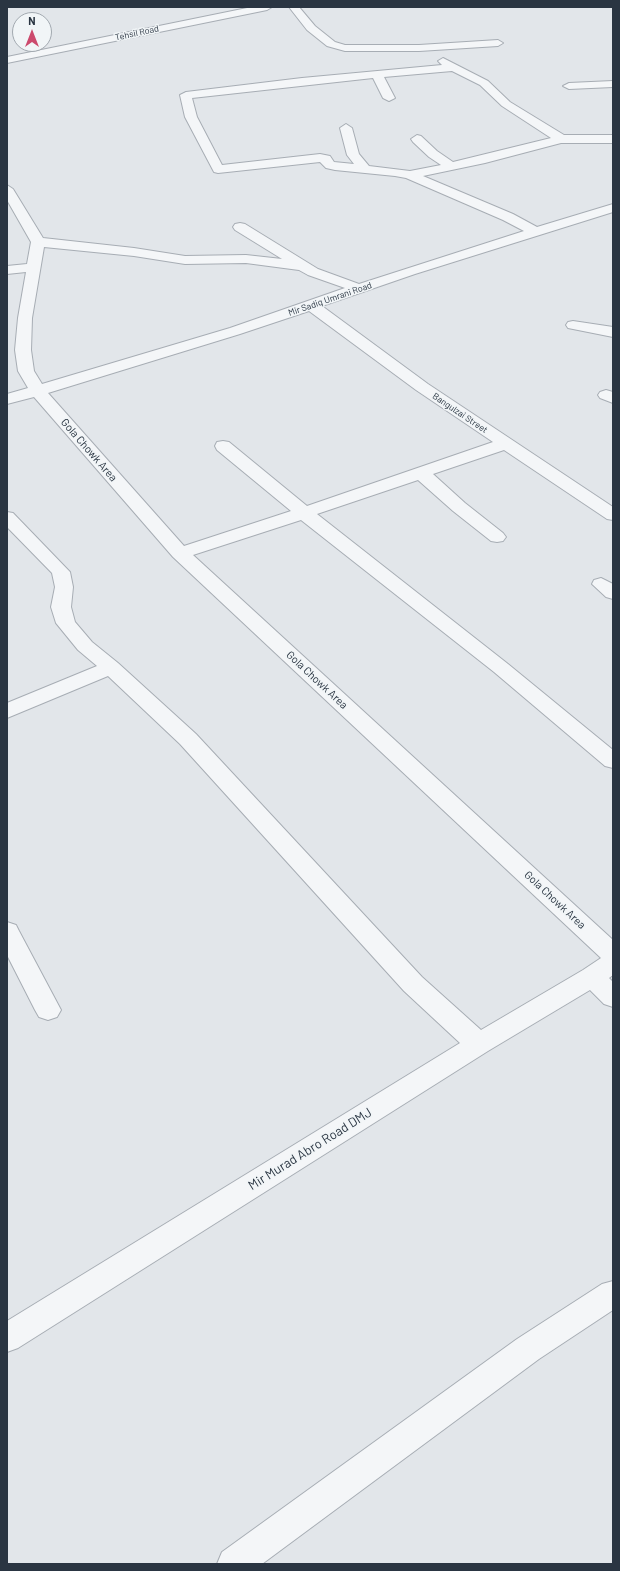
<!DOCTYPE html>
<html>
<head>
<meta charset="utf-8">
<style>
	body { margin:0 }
	#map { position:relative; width:620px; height:1571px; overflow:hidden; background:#e2e6ea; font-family:Barlow,sans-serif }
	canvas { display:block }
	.frame { position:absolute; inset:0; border:8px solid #2a3542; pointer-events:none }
	.north { position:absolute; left:12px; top:12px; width:40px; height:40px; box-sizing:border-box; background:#f1f5f7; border:1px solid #a1a8af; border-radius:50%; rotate:0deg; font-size:11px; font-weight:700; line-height:16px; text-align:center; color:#2a3542 }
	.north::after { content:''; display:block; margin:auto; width:14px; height:18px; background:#cc4a6d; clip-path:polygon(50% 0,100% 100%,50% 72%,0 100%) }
</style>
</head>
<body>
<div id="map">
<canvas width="620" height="1571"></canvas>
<div class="frame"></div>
<div class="north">N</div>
</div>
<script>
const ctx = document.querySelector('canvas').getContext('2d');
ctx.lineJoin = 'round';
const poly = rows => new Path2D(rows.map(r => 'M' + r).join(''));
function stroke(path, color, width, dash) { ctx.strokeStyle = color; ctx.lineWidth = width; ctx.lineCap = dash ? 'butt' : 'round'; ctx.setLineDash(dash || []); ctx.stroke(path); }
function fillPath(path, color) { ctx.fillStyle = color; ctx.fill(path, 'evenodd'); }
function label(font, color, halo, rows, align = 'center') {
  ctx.font = font + ' Barlow,sans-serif'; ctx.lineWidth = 3; ctx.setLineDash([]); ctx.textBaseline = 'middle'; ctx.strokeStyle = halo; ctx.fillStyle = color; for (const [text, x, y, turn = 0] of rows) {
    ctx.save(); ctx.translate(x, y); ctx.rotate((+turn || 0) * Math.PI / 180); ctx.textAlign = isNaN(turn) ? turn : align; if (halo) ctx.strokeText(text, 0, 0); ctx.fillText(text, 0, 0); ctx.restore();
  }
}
const minor = poly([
	[252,7,272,7,267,10,7,63,7,57,252,7],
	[289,7,299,7,315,26,335,42,345,45,419,45,498,40,503,43,498,46,419,51,345,51,327,46,307,30,289,7],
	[443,58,488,81,510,102,564,135,613,135,613,143,561,143,485,163,423,176,513,214,537,227,613,204,613,212,415,274,322,306,428,384,613,507,613,520,607,519,504,450,433,474,465,503,503,533,506,537,503,541,497,542,491,541,453,511,418,480,317,514,508,664,613,750,613,768,605,766,494,672,301,520,193,555,613,940,613,975,609,978,613,982,613,1007,604,1004,590,990,488,1051,18,1348,7,1352,7,1321,460,1043,404,991,180,744,108,676,7,718,7,703,97,666,78,650,56,623,51,607,55,587,52,573,7,527,7,512,13,513,70,572,73,587,71,607,75,622,92,642,118,663,196,734,422,977,481,1030,583,970,601,958,173,557,34,397,7,404,7,394,28,388,18,371,15,350,18,318,26,272,7,274,7,266,27,264,31,242,7,200,7,185,13,189,43,238,134,248,185,256,246,255,282,259,235,230,233,227,235,224,240,223,245,224,318,269,359,284,524,231,503,220,406,178,395,176,335,170,326,168,320,162,218,173,214,172,185,117,180,95,186,92,302,78,442,65,438,61,443,58],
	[452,71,480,85,502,106,551,138,453,162,437,151,421,136,417,135,411,139,413,142,429,157,441,165,410,171,369,166,359,154,352,128,346,124,340,128,347,155,354,164,334,162,330,156,320,154,222,165,197,117,192,98,373,78,383,98,389,101,395,98,384,77,452,71],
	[44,247,134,256,185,264,246,263,299,270,308,275,345,288,230,328,42,384,34,371,31,350,32,318,44,247],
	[309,311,416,390,493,442,307,506,229,442,223,441,217,442,215,446,217,450,291,511,184,546,48,393,240,334,309,311],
	[613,81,613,87,569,89,563,86,569,83,613,81],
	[573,321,613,327,613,337,568,328,566,325,568,322,573,321],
	[606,390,613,392,613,403,600,398,598,395,600,392,606,390],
	[601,578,613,584,613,599,606,597,592,584,594,580,601,578],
	[7,922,16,925,19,931,61,1010,57,1017,48,1020,39,1017,35,1010,7,955,7,922],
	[613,1281,613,1310,539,1359,262,1564,217,1564,222,1552,517,1339,602,1284,613,1281]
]);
const farStreetnames = [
	["Tehsil Road",137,33,-12],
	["Mir Sadiq Umrani Road",330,299,-19],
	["Bangulzai Street",460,413,34]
];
const streetNames = [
	["Gola Chowk Area",89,450,49],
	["Gola Chowk Area",317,680,43],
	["Gola Chowk Area",555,900,43]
];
const nearStreetnames = [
	["Mir Murad Abro Road DMJ",310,1149,-32]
];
stroke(minor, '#a7adb4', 2);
fillPath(minor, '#f4f6f8');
label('9px', '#2a3542', '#f1f5f7', farStreetnames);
label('11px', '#2a3542', '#f1f5f7', streetNames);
label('13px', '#2a3542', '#f1f5f7', nearStreetnames);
</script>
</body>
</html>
